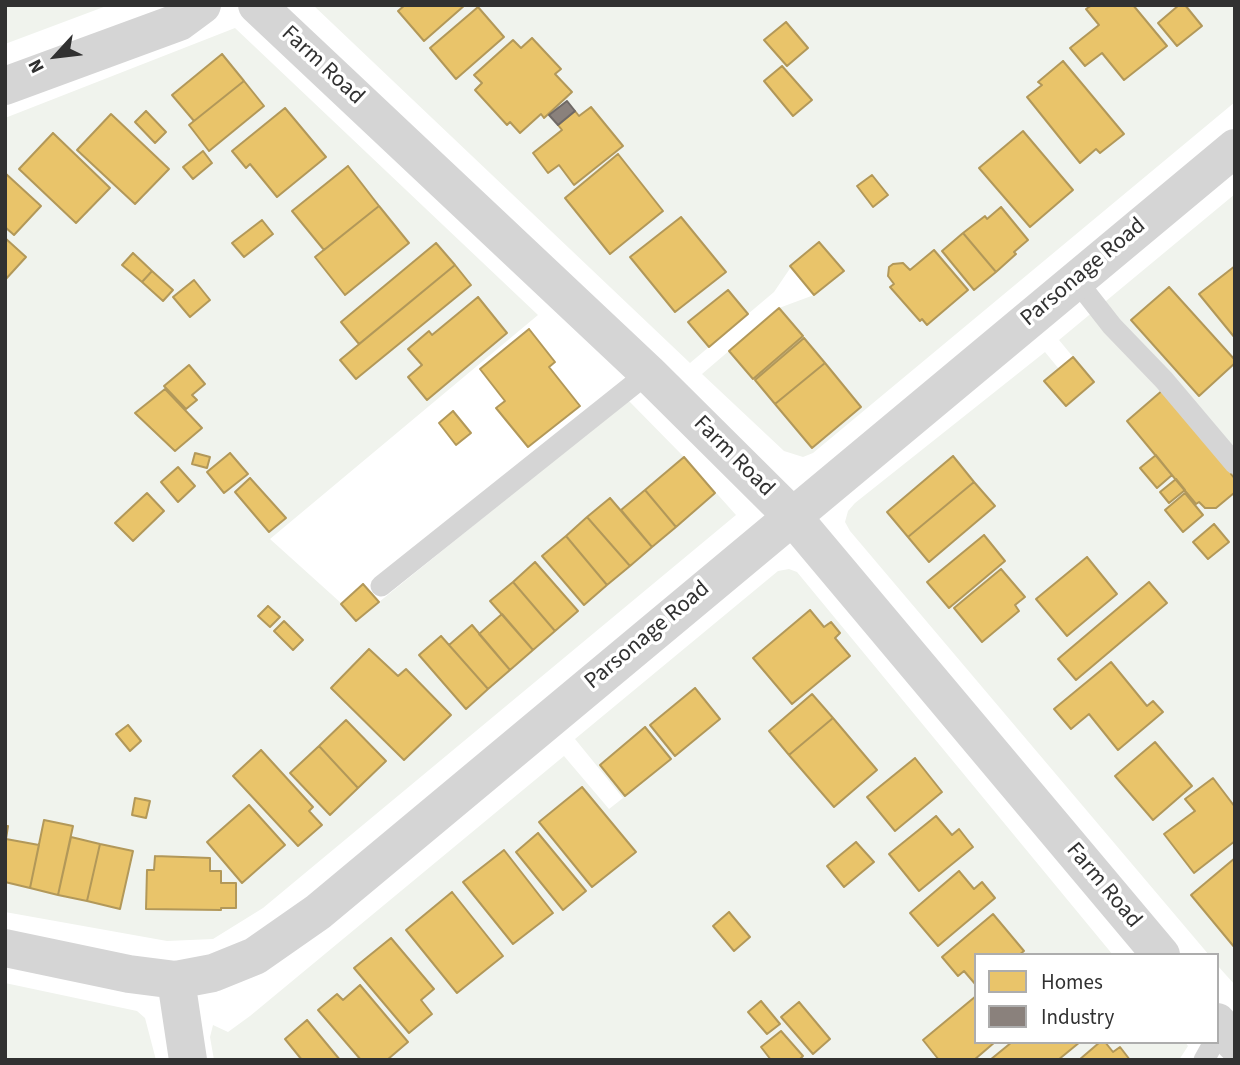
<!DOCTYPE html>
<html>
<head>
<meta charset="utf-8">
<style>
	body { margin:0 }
	#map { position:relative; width:1240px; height:1065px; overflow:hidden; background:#fff; font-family:"Source Sans 3",sans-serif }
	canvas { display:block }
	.frame { position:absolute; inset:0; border:7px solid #313131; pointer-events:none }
	.legend { position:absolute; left:974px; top:953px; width:245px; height:91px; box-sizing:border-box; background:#fff; border:2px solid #adadad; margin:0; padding:9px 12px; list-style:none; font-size:21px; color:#313131 }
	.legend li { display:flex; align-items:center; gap:14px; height:35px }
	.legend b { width:35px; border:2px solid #adadad }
	.north { position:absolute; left:21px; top:21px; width:70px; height:70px; -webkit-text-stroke:5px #fff; paint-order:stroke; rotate:243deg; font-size:19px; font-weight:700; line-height:28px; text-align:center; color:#313131 }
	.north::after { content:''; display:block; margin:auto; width:24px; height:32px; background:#313131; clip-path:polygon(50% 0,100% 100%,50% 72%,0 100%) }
</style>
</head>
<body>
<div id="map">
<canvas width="1240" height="1065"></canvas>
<div class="frame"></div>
<ul class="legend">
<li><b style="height:19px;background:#e9c46a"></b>Homes</li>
<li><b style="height:19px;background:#8a817c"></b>Industry</li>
</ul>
<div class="north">N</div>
</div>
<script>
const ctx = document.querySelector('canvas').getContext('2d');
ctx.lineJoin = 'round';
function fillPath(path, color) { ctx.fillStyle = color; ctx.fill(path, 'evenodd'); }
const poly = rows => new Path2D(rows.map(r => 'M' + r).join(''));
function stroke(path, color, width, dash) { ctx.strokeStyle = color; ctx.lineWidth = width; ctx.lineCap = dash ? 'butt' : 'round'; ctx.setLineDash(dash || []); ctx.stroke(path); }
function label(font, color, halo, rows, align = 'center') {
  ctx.font = font + ' "Source Sans 3",sans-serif'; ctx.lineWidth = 7; ctx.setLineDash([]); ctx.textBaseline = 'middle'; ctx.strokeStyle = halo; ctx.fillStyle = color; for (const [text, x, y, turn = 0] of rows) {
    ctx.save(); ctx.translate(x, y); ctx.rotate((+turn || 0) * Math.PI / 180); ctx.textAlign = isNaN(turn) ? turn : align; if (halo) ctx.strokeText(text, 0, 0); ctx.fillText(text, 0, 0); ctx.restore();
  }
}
const green = poly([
	[5,5,109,5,5,44],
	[313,5,1235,5,1235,102,813,453,803,457,784,451,702,374,779,308,814,295,791,267,774,292,690,363],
	[235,28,538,315,270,539,341,603,363,584,379,602,628,400,684,457,736,515,263,908,213,939,167,941,5,912,5,118],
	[1235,194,1235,985,1217,965,1217,955,1209,955,850,531,845,522,848,511,855,503,1045,352,1059,369,1073,357,1059,340],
	[789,569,797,572,1113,955,976,955,976,1042,1185,1042,1188,1046,1179,1060,214,1060,210,1037,213,1025,228,1032,250,1016,564,756,609,809,623,798,575,739,778,571],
	[5,983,137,1011,145,1018,156,1060,5,1060]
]);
const homes = poly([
	[405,5,465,5,424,41,398,11,405,5],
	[1092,5,1133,5,1167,46,1124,80,1102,53,1085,66,1070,48,1099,25,1086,9,1092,5],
	[1179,5,1185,5,1202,26,1177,46,1158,23,1179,5],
	[478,7,504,37,456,79,430,48,478,7],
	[786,22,808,48,787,66,764,40,786,22],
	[532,38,561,69,555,74,572,92,544,118,541,114,520,133,510,122,507,125,475,90,482,83,474,75,513,40,521,48,532,38],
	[222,54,244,81,194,121,172,95,222,54],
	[1063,61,1124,134,1100,153,1096,149,1080,163,1027,97,1042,85,1038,82,1063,61],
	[782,66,812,100,793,116,764,81,782,66],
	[244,81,264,106,209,151,189,125,244,81],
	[591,107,623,146,574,185,559,165,548,173,533,153,562,130,558,125,575,111,579,116,591,107],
	[285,108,326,157,277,197,250,164,246,168,232,151,285,108],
	[146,111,166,132,155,143,135,122,146,111],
	[111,114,169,169,135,204,77,150,111,114],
	[1023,131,1073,190,1030,227,979,168,1023,131],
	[53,133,110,188,76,223,19,169,53,133],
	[203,151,212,163,193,179,183,167,203,151],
	[618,154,663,211,610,254,565,198,618,154],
	[348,166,379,206,324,250,292,211,348,166],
	[5,173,41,206,14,235,5,227,5,173],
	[872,175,888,195,873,207,857,186,872,175],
	[379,206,409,243,345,295,315,257,379,206],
	[1001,207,1028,240,1014,252,1016,254,996,272,963,233,985,216,987,219,1001,207],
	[681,217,726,272,675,312,630,257,681,217],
	[262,220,273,234,244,257,232,243,262,220],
	[963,233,996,272,974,290,942,251,963,233],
	[5,238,26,257,5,280,5,238],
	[819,242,844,271,814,295,790,266,819,242],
	[436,243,455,265,359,344,341,322,436,243],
	[934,250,968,290,927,325,922,319,920,321,890,287,894,284,888,276,889,267,893,264,903,263,910,270,934,250],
	[133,253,152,271,142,282,122,265,133,253],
	[455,265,471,285,356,379,340,360,455,265],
	[1235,266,1235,338,1199,294,1235,266],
	[152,271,173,290,163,301,142,282,152,271],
	[194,280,210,300,190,317,173,297,194,280],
	[1169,287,1235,360,1235,363,1199,396,1131,320,1169,287],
	[728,290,748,314,709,347,688,322,728,290],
	[478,297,507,333,427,400,408,377,422,365,408,349,429,331,432,335,478,297],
	[779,308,803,336,753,379,729,351,779,308],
	[529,329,555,362,549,367,580,406,528,447,496,408,505,401,480,369,529,329],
	[804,338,825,363,775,404,755,380,804,338],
	[1073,357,1094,382,1066,406,1044,381,1073,357],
	[825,363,861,407,812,448,775,404,825,363],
	[189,365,205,384,192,395,197,400,186,409,164,386,189,365],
	[165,389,202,428,175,451,135,413,165,389],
	[1164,389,1234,472,1231,474,1235,479,1234,493,1216,508,1205,508,1199,502,1196,504,1127,421,1164,389],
	[453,411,471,433,456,445,439,423,453,411],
	[195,453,210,457,207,468,192,464,195,453],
	[230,453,248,474,224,493,207,472,230,453],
	[1156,455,1172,475,1157,488,1140,468,1156,455],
	[953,456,974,482,908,537,887,512,953,456],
	[684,457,715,493,676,527,645,490,684,457],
	[178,467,195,486,178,502,161,482,178,467],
	[250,478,286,518,269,532,235,492,250,478],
	[1176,479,1185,490,1169,503,1160,492,1176,479],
	[974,482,995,506,929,562,908,537,974,482],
	[645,490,676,527,652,547,621,510,645,490],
	[147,493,164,511,133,541,115,523,147,493],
	[1185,493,1203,515,1183,532,1165,510,1185,493],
	[610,498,652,547,630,566,587,517,610,498],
	[587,517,630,566,607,585,566,536,587,517],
	[1214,524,1229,542,1208,559,1193,542,1214,524],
	[984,535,1005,561,949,608,927,582,984,535],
	[566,536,607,585,584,605,542,556,566,536],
	[1087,557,1117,594,1067,636,1036,599,1087,557],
	[535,562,578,611,555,631,513,582,535,562],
	[1001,569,1025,597,1015,605,1019,611,982,642,954,608,1001,569],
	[513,582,555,631,533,650,490,601,513,582],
	[1149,582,1167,603,1076,680,1058,659,1149,582],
	[363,584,379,602,356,621,341,604,363,584],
	[268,606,280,617,270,627,258,616,268,606],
	[810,610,824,627,831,622,840,633,835,638,850,656,792,704,753,658,810,610],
	[502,614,533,650,510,670,479,634,502,614],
	[284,621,303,640,293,650,274,631,284,621],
	[472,625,510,670,488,689,449,645,472,625],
	[441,636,488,689,466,709,419,655,441,636],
	[369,649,398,676,406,669,451,715,404,760,331,688,369,649],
	[1111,662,1147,706,1153,701,1163,712,1118,750,1089,714,1071,729,1054,709,1111,662],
	[695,688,720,719,675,756,650,725,695,688],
	[812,694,833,718,789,755,769,731,812,694],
	[833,718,877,770,834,807,789,755,833,718],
	[346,720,386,761,358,788,319,746,346,720],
	[128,725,141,741,130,751,116,734,128,725],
	[645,727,671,759,625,796,600,765,645,727],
	[1155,742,1192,786,1153,820,1115,776,1155,742],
	[319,746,358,788,330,815,290,773,319,746],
	[261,750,313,807,309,811,322,825,298,846,233,776,261,750],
	[915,758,942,792,895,831,867,797,915,758],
	[1213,778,1235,807,1235,841,1194,873,1164,834,1195,811,1185,799,1213,778],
	[582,787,636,852,592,887,539,822,582,787],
	[135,798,150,801,146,818,132,815,135,798],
	[249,805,285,845,242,883,207,842,249,805],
	[936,816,952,835,959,829,973,847,919,891,889,854,936,816],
	[44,820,73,826,58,895,30,888,44,820],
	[5,826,8,826,6,839,39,845,30,888,5,882,5,826],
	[538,833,586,891,563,910,516,852,538,833],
	[71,837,100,844,87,901,58,895,71,837],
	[856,842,874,862,844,887,827,866,856,842],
	[100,844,133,851,120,909,87,901,100,844],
	[504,850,553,913,513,944,463,882,504,850],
	[155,856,210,858,210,871,221,871,221,883,236,883,236,908,221,908,221,910,146,909,147,870,154,870,155,856],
	[1235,858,1235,948,1191,895,1235,858],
	[959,871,974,889,982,882,995,898,938,946,910,913,959,871],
	[452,892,503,956,457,993,406,930,452,892],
	[729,912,750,937,734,951,713,926,729,912],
	[993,914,1024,951,1019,955,976,955,976,985,964,971,958,976,942,957,993,914],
	[391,938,434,989,421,1000,432,1014,409,1033,354,968,391,938],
	[360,985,408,1042,387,1060,361,1060,318,1010,337,994,343,1000,360,985],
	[976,996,976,1042,995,1042,974,1060,939,1060,923,1040,976,996],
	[761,1001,780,1024,767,1034,748,1012,761,1001],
	[799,1002,830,1039,813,1054,781,1017,799,1002],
	[307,1020,340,1060,302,1060,285,1039,307,1020],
	[781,1031,803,1056,799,1060,771,1060,761,1047,781,1031],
	[1012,1042,1080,1042,1058,1060,990,1060,1012,1042],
	[1100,1042,1105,1042,1113,1052,1120,1047,1130,1060,1079,1060,1100,1042]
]);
const industry = poly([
	[567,101,575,111,558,125,549,115,567,101]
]);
const service = poly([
	[1076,280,1112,326,1164,380,1235,464],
	[381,586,648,373],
	[1204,1060,1214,1042]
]);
const minor = poly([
	[257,5,648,373,792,516,1161,955],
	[5,86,179,22,202,5],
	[5,948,129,974,176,980,213,973,255,956,318,912,1235,148],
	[176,980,188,1060],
	[1217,1022,1235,1043]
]);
const streetNames = [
	["Farm Road",322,66,43],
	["Parsonage Road",1084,273,-40],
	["Farm Road",733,457,45],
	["Parsonage Road",648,636,-40],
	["Farm Road",1103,886,50]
];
fillPath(green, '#f0f3ed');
fillPath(homes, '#e9c46a');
stroke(homes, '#b29859', 2);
fillPath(industry, '#8a817c');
stroke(industry, '#6f6966', 2);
stroke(service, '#d5d5d5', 21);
stroke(minor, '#d5d5d5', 38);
label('23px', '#313131', '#fff', streetNames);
</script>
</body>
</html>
